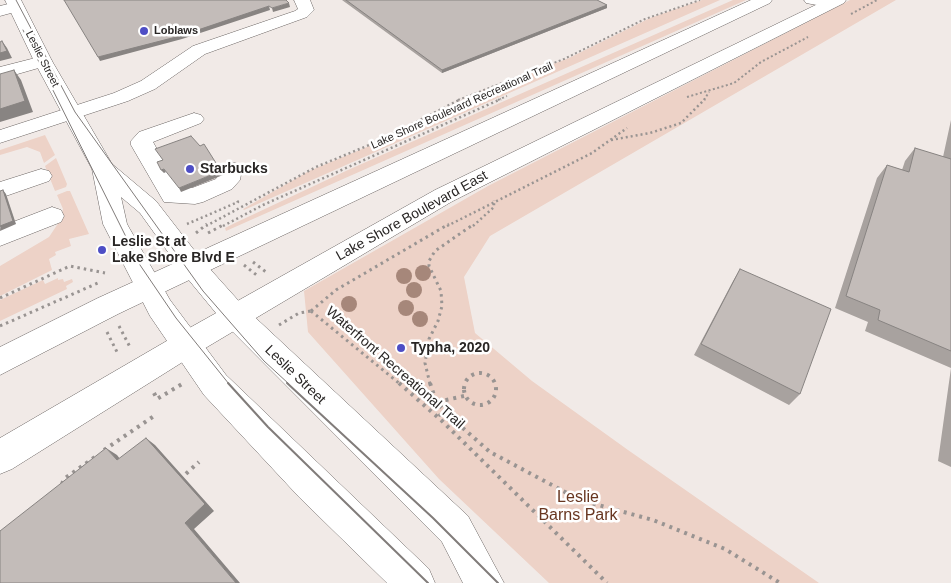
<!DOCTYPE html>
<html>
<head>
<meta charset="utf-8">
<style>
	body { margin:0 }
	canvas { display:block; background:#f1eae7 }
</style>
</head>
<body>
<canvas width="951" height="583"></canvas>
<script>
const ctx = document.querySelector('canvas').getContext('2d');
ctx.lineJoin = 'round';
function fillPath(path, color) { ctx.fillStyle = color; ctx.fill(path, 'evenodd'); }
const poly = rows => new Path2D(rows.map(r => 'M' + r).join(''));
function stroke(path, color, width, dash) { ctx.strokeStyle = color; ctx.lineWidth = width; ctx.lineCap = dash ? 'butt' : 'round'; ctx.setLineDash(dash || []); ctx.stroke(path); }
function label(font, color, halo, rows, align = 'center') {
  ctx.font = font + ' Arial,sans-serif'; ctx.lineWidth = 5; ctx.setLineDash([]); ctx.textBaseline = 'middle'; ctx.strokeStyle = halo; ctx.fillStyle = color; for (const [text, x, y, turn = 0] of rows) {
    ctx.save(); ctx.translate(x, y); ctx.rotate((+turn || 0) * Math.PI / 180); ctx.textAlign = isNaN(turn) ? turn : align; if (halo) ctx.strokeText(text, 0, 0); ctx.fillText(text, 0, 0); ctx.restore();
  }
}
const green = poly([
	[702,0,720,0,244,210,243,209,309,171,391,137,474,94,569,58,650,18],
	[733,0,746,0,226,231,225,228,235,223,348,170],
	[850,0,896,0,490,236,464,277,475,333,532,381,628,450,819,583,549,583,439,479,308,332,304,291,488,186],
	[45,135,55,155,44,163,40,152,27,147,0,155,0,150],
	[56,158,67,184,66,187,55,191,45,166],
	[67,191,70,191,89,234,69,239,71,246,55,252,56,255,49,259,52,270,0,296,0,266,49,237,61,219,63,209,57,195],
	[58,278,58,280,63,279,64,282,72,279,73,282,66,286,67,289,0,321,0,300,43,280,45,284]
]);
const pathFar3 = poly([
	[851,14,877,0],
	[687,97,734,83,761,62,808,37],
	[458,100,564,59,645,19,700,0],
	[498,100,507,96],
	[704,100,709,92]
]);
const pathFar2 = poly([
	[611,140,650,133,681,123,705,99],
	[187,224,238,202,236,199],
	[206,226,316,167,379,141,461,99],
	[223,226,263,205,501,99],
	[447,226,592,153,627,128],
	[473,226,494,207,494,200]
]);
const pathFar1 = poly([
	[196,233,207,224],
	[208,233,225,224],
	[253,262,266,272],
	[244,265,259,277],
	[0,298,70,266,105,273],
	[311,311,336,290,449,224],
	[311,311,400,384],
	[279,325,299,313,311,311],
	[0,326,98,283],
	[119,326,131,349],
	[107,332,118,354],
	[430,384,425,363,429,339,438,321,442,306,441,291,429,266,429,261,435,251,474,224]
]);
const path = poly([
	'464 389a16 16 0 1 1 32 0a16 16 0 1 1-32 0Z',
	[399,383,442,421,607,583],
	[430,383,442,420],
	[154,393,157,399,182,384],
	[464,396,437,402,448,415,490,452,580,500,653,520,725,549,780,583],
	[104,450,154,416],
	[180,479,199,462],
	[62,484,64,479,95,457]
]);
const minor = poly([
	[294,0,310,0,314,10,307,17,205,54,155,89,128,101,0,143,0,130,114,93,141,81,193,46,295,11,298,9,294,0],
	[804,0,839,0,841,3,833,8,806,3,804,0],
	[16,2,24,7,22,10,0,16,0,6,16,2],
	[43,56,49,57,52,61,49,65,0,79,0,67,43,56],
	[194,113,201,115,204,119,201,123,153,142,179,188,192,188,216,179,223,164,231,162,239,164,242,169,240,180,232,189,203,202,195,204,164,202,131,145,131,141,139,132,194,113],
	[41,169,49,171,52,176,49,181,0,198,0,182,41,169],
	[52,207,61,210,64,216,61,222,0,246,0,227,52,207],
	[192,256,201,259,245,308,249,316,245,324,235,328,225,324,183,273,179,266,183,259,192,256]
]);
const major = poly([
	[5,0,21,0,52,61,112,164,156,201,201,259,205,266,201,273,192,276,183,273,140,213,121,197,127,224,170,300,226,375,429,569,435,583,387,583,299,497,204,395,150,316,103,224,92,169,34,61,5,0],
	[235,304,245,308,468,516,504,583,463,583,442,542,225,324,221,316,225,308,235,304]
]);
const highway = poly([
	[751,0,772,0,770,3,118,314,0,375,0,347,98,298,751,0],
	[826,0,846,0,844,3,451,202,197,353,12,469,0,474,0,438,177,335,435,190,826,0]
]);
const tramFar1 = poly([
	[16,0,75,112,203,291,264,361,289,384],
	[23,30,140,265,176,318,229,384]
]);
const tram = poly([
	[228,383,268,427,428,583],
	[287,383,433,518,498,583]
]);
const trees = [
	[423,273],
	[404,276],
	[414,290],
	[349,304],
	[406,308],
	[420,319]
];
const wall = poly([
	[342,0,597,0,607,5,607,8,442,73],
	[951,120,951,467,938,461,951,368,865,331,868,322,835,308,877,178,887,165,902,170,905,161,915,148,943,157],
	[740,269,800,394,789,405,694,355,733,281]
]);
const shadedWall = poly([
	[289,3,290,7,273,12,272,8],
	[607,5,607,8,442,73,442,70],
	[269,6,270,10,182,39,100,61,98,57],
	[2,41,7,48,12,58,0,61,0,53],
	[14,70,21,80,33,112,0,122,0,109],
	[164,169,166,172,164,173,161,170],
	[221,171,223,175,181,192,179,188],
	[3,190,6,194,16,224,0,231],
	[146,438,155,445,214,511,194,529,240,583,236,583,185,523],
	[106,448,117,455,127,468,117,460]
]);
const building = poly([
	[64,0,286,0,289,3,272,8,269,6,180,36,98,57,64,0],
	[346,0,597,0,607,5,442,70,346,0],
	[2,41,7,51,0,53,0,42,2,41],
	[14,70,25,101,0,109,0,74,14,70],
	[191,136,200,146,204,144,221,171,179,188,164,169,161,170,157,162,163,160,155,149,191,136],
	[915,148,951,159,951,351,878,320,880,310,846,296,887,165,909,172,915,148],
	[3,190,13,221,0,226,0,191,3,190],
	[740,269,831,309,800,394,701,344,740,269],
	[146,438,205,504,185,523,236,583,0,583,0,531,106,448,117,460,146,438]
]);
const markers = [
	[144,31,5,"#4e4ec5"],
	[190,169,5,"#4e4ec5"],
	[102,250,5,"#4e4ec5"],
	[401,348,5,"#4e4ec5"]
];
const farPoinames = [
	["Loblaws",154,31]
];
const farStreetnames = [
	["Leslie Street",42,59,63],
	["Lake Shore Boulevard Recreational Trail",462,106,-24]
];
const poiNames = [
	["Starbucks",200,169],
	["Leslie St at",112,242],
	["Lake Shore Blvd E",112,258],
	["Typha, 2020",411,348]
];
const streetNames = [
	["Lake Shore Boulevard East",412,216,-29],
	["Waterfront Recreational Trail",395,368,41],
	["Leslie Street",295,375,44]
];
const nearParknames = [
	["Leslie",578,498],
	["Barns Park",578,516]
];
fillPath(green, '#edd2c7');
stroke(minor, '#6c6664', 1);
stroke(major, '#6c6664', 1);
stroke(highway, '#6c6664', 1);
stroke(pathFar3, '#999492', 2, [2, 2.5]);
stroke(pathFar2, '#999492', 2.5, [2, 3]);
stroke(pathFar1, '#999492', 3, [2.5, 4]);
stroke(path, '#999492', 4, [3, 5]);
fillPath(minor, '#fff');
fillPath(major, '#fff');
fillPath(highway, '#fff');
stroke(tramFar1, '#817c7a', 1);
stroke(tram, '#817c7a', 2);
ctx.fillStyle = '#a6877a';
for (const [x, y] of trees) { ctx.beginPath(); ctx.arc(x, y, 8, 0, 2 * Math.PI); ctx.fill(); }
fillPath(wall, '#a8a29f');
fillPath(shadedWall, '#888482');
fillPath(building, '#c3bcb9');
stroke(building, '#888482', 1);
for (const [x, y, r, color] of markers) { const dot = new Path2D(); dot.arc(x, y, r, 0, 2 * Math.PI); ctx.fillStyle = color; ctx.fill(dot); stroke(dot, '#fff', 2); }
label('bold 11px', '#292625', '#fff', farPoinames, 'left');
label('11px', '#292625', '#fff', farStreetnames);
label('bold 14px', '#292625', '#fff', poiNames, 'left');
label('14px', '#292625', '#fff', streetNames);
label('16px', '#683620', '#fff', nearParknames);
</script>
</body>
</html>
